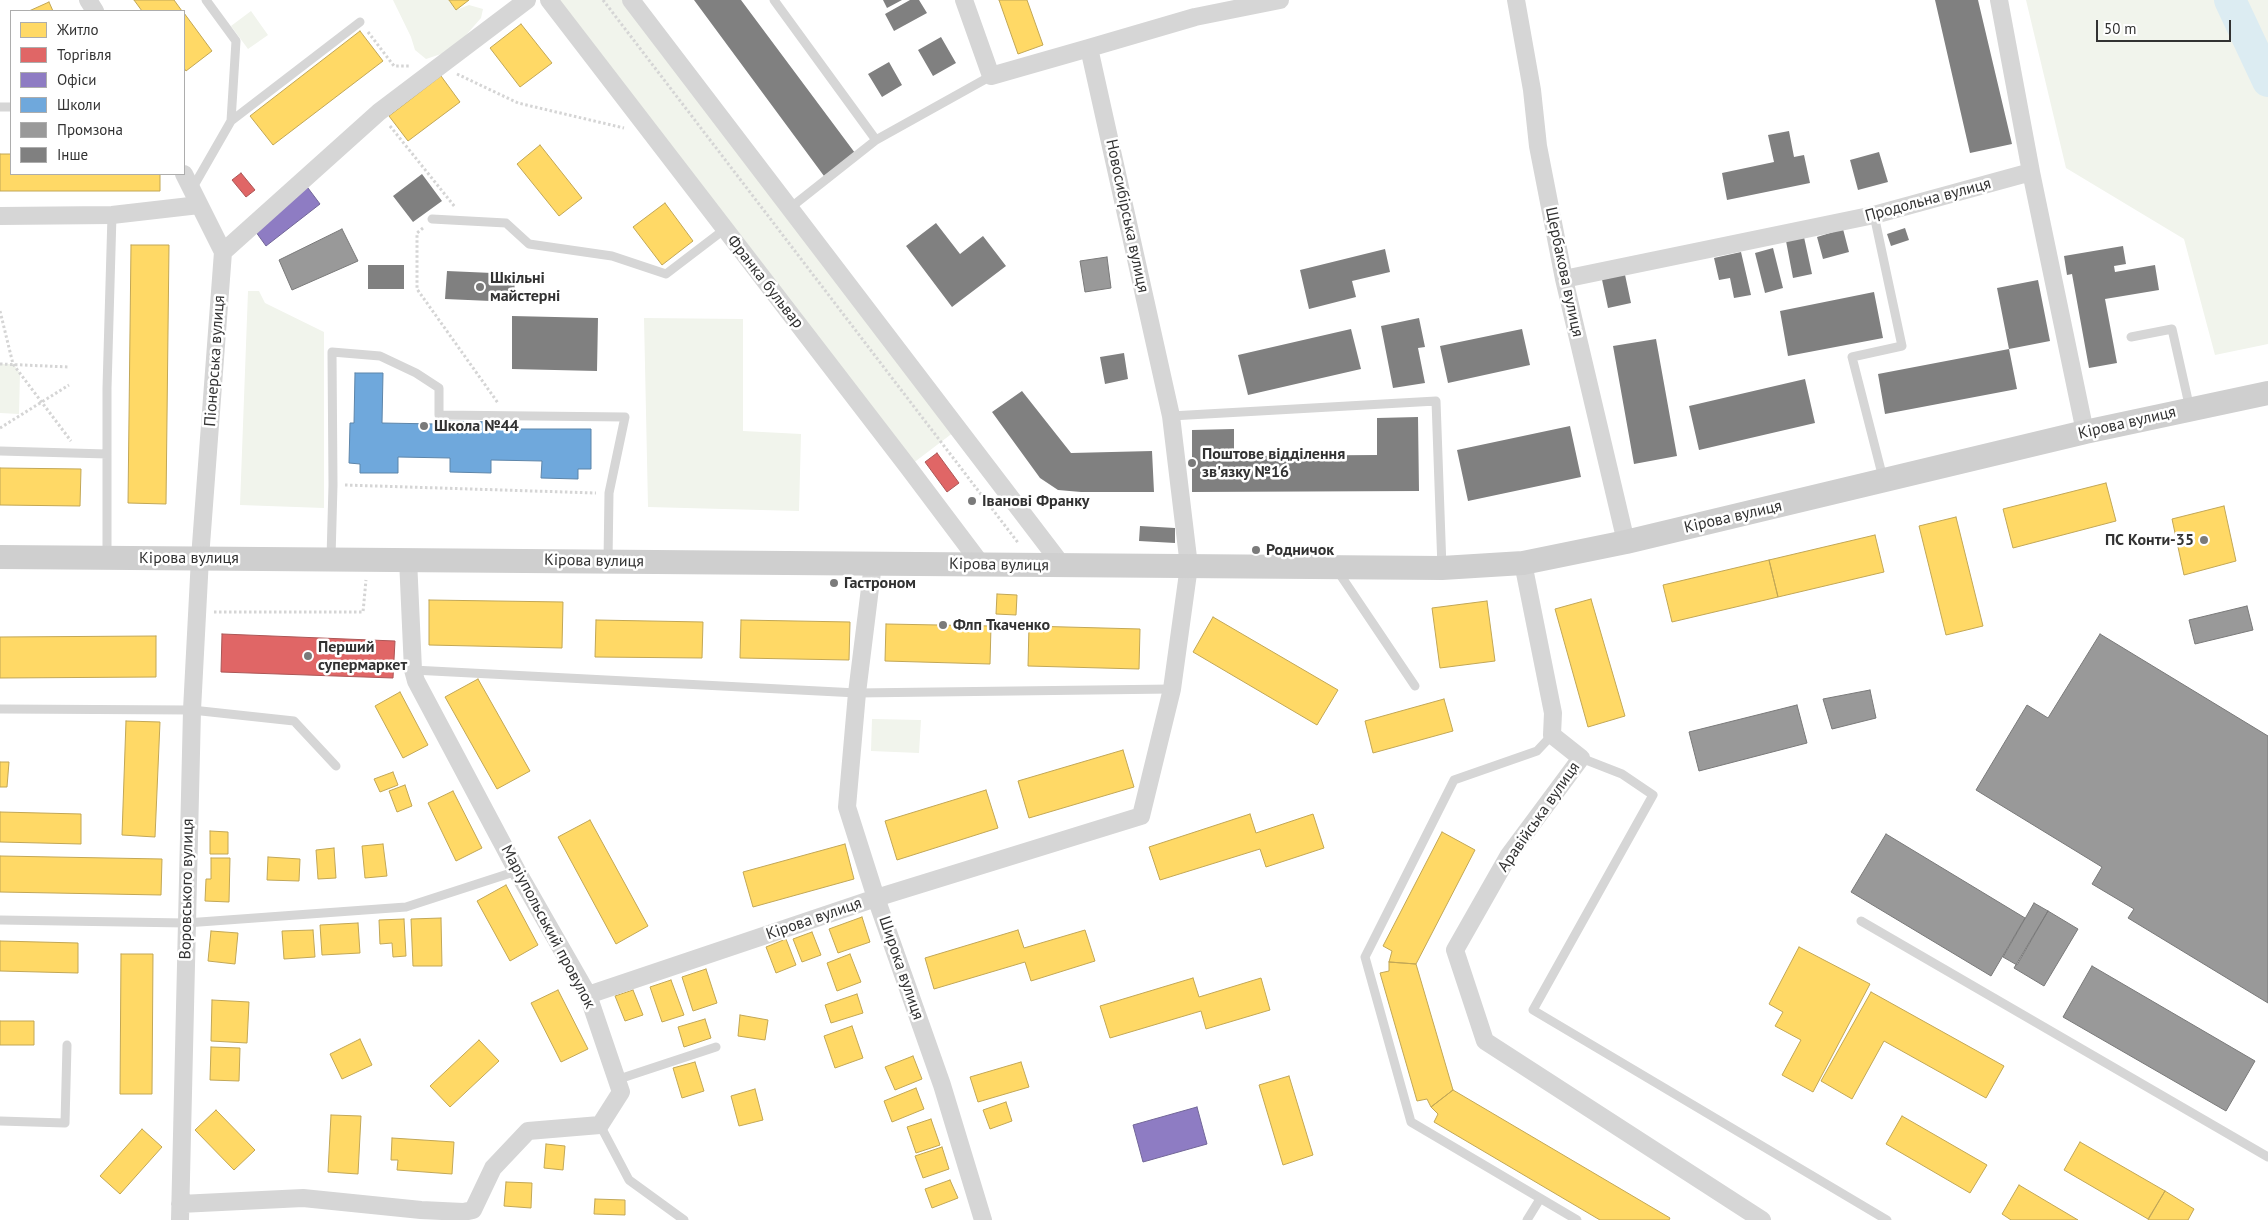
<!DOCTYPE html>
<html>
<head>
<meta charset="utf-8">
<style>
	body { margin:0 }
	#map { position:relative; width:2268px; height:1220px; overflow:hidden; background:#fff; font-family:"PT Sans",sans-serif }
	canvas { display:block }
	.legend { position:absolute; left:10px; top:10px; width:175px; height:165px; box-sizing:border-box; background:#fff; border:1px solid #adadad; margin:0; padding:6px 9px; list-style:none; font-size:15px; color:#323232 }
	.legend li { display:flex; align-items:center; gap:10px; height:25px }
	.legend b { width:25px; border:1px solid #adadad }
	.scale { position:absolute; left:2096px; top:20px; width:135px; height:22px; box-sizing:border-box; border:2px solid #323232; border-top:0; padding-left:6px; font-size:15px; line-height:18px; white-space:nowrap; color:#323232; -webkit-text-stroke:4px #fff; paint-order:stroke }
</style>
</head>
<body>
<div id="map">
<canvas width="2268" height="1220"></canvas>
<ul class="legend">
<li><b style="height:14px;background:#ffd966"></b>Житло</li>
<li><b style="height:14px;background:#e06666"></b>Торгівля</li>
<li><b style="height:14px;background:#8e7cc3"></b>Офіси</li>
<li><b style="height:14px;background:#6fa8dc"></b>Школи</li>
<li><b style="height:14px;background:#999"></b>Промзона</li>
<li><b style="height:14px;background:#808080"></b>Інше</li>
</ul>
<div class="scale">50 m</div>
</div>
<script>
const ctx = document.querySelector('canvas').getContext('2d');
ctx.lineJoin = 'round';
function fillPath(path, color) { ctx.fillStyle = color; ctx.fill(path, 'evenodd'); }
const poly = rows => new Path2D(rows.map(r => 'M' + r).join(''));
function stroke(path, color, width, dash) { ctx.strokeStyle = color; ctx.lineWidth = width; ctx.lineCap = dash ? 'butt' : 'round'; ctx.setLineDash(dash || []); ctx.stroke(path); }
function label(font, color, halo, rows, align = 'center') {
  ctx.font = font + ' "PT Sans",sans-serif'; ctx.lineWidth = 5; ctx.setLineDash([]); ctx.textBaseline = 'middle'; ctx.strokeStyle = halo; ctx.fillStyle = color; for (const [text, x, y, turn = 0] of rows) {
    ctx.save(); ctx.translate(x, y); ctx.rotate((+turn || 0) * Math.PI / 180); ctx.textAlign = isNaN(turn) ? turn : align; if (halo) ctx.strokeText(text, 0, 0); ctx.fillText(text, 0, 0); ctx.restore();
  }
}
const green = poly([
	[393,0,449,0,456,10,469,5,483,9,481,18,453,50,426,59,415,50,411,37],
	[549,0,631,0,958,429,908,467],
	[2026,0,2268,0,2268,344,2215,355,2184,239,2066,168],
	[251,11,268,35,248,49,231,26],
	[248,291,259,291,265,303,324,332,324,508,240,505],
	[644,318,743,319,743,431,801,434,799,511,648,507],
	[0,364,13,364,20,373,19,414,0,413],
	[872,719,921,720,919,753,871,751]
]);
const homes = poly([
	[134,0,174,0,182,11,142,11,134,0],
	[449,0,469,0,456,10,449,0],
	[999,0,1027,0,1043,45,1018,54,999,0],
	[49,2,53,11,29,11,49,2],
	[184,13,212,51,186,71,184,68,184,13],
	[521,24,552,63,520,87,490,48,521,24],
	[360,31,383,61,273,145,250,116,360,31],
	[441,76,460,102,408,141,389,116,441,76],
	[540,145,582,198,559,216,517,164,540,145],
	[0,154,11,154,11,174,160,174,160,191,0,191,0,154],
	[665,203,693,241,662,265,633,227,665,203],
	[131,245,169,245,166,504,128,503,131,245],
	[0,468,81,469,80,506,0,505,0,468],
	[2106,483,2116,521,2013,548,2003,509,2106,483],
	[2224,506,2236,561,2184,575,2172,519,2224,506],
	[1956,517,1983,626,1946,635,1919,526,1956,517],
	[1875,535,1884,572,1778,597,1769,560,1875,535],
	[1769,560,1778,597,1672,622,1663,585,1769,560],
	[997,594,1017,595,1016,615,996,614,997,594],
	[1591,599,1625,716,1588,727,1555,609,1591,599],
	[429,600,563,602,562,648,429,645,429,600],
	[1487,601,1495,661,1440,668,1432,608,1487,601],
	[1213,617,1338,690,1317,725,1193,652,1213,617],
	[596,620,703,622,702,658,595,657,596,620],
	[741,620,850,622,849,660,740,658,741,620],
	[886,624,991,626,990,664,885,661,886,624],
	[1029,626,1140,629,1139,669,1028,666,1029,626],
	[156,636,156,677,0,678,0,637,156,636],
	[478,679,530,771,497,789,445,697,478,679],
	[400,692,428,745,403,758,375,706,400,692],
	[1444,699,1453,731,1373,753,1365,721,1444,699],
	[126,721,160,722,155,837,122,835,126,721],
	[1123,750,1134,787,1029,818,1018,781,1123,750],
	[0,762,9,762,7,787,0,787,0,762],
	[393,772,398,785,380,792,374,779,393,772],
	[405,785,412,806,397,812,389,791,405,785],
	[986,790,998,828,897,860,885,821,986,790],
	[453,791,482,848,456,861,428,803,453,791],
	[0,812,81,814,81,844,0,842,0,812],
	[1250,814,1256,833,1313,814,1324,848,1266,867,1260,849,1160,880,1149,847,1250,814],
	[590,820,648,926,616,944,558,837,590,820],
	[210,831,228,832,228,854,210,854,210,831],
	[1442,832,1475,850,1416,964,1389,962,1392,951,1383,946,1442,832],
	[383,844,387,876,365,878,362,846,383,844],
	[845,844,854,879,753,907,743,872,845,844],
	[334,848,336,878,318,879,316,850,334,848],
	[0,856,162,859,161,895,0,892,0,856],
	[268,857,300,859,299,881,267,880,268,857],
	[211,858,230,858,229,902,205,901,206,879,211,879,211,858],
	[506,885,538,945,510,961,477,901,506,885],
	[862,917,870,942,838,953,829,929,862,917],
	[441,918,442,966,413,966,411,919,441,918],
	[404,919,406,956,393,957,392,943,380,944,379,920,404,919],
	[358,923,360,953,322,955,320,925,358,923],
	[313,930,315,957,284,959,282,931,313,930],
	[1018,930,1024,948,1085,930,1095,961,1031,981,1025,962,934,989,925,958,1018,930],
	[211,931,238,933,235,964,208,961,211,931],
	[812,932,821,955,802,962,793,939,812,932],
	[786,939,796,965,776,973,766,947,786,939],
	[0,941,78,943,78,973,0,971,0,941],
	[1799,947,1870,984,1813,1092,1782,1075,1801,1040,1775,1026,1783,1012,1769,1004,1799,947],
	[121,954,153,954,152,1094,120,1094,121,954],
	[850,954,861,982,837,991,827,963,850,954],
	[1389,962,1416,964,1453,1090,1431,1107,1427,1099,1417,1101,1380,973,1389,971,1389,962],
	[706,969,717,1003,693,1011,682,977,706,969],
	[1193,978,1199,997,1261,978,1270,1010,1206,1029,1201,1011,1110,1038,1100,1006,1193,978],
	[671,980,684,1015,662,1022,650,987,671,980],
	[558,990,588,1049,561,1062,531,1003,558,990],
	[633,990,643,1015,625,1021,615,996,633,990],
	[1871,992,2004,1066,1986,1098,1884,1041,1852,1099,1821,1081,1871,992],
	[857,994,863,1013,831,1023,825,1005,857,994],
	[212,1000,249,1002,247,1043,211,1041,212,1000],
	[740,1015,768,1020,765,1040,738,1036,740,1015],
	[705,1019,711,1038,684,1047,678,1027,705,1019],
	[0,1021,34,1021,34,1045,0,1045,0,1021],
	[852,1026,863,1058,835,1068,824,1036,852,1026],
	[360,1039,372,1065,342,1079,330,1054,360,1039],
	[479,1040,499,1061,450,1107,430,1086,479,1040],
	[211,1047,240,1048,239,1081,210,1080,211,1047],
	[913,1056,922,1079,895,1090,885,1067,913,1056],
	[695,1062,704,1091,682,1098,673,1068,695,1062],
	[1021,1062,1029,1087,978,1102,970,1077,1021,1062],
	[1289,1076,1313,1155,1283,1165,1259,1085,1289,1076],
	[916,1088,924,1109,892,1122,884,1101,916,1088],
	[755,1089,763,1120,739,1126,731,1096,755,1089],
	[1453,1090,1670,1218,1669,1220,1600,1220,1434,1122,1438,1114,1431,1107,1453,1090],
	[1006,1102,1012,1121,990,1129,983,1110,1006,1102],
	[216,1110,255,1150,234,1170,195,1130,216,1110],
	[331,1115,361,1116,358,1174,328,1172,331,1115],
	[1902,1116,1987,1165,1970,1193,1886,1144,1902,1116],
	[931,1119,940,1145,916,1153,907,1127,931,1119],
	[142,1129,162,1147,120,1194,100,1176,142,1129],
	[392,1138,454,1142,452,1174,397,1170,398,1160,391,1160,392,1138],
	[2080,1142,2165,1191,2148,1219,2064,1170,2080,1142],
	[546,1144,565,1146,563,1170,544,1168,546,1144],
	[942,1147,949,1169,923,1178,915,1156,942,1147],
	[950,1180,958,1198,932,1208,925,1189,950,1180],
	[506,1182,532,1183,531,1208,504,1206,506,1182],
	[2019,1185,2078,1220,2011,1220,2002,1214,2019,1185],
	[2165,1191,2194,1209,2188,1220,2148,1220,2165,1191],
	[595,1199,625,1200,625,1215,594,1214,595,1199]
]);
const shops = poly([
	[241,173,255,190,246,197,232,180,241,173],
	[937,453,959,483,947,492,925,462,937,453],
	[222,634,395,641,393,678,221,672,222,634]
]);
const offices = poly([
	[302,180,320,204,266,246,248,221,302,180],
	[1197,1107,1207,1144,1143,1162,1133,1125,1197,1107]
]);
const schools = poly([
	[355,373,383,373,382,423,437,424,437,421,499,422,499,429,591,429,591,469,578,469,578,479,541,478,542,461,491,460,491,473,450,472,450,458,398,457,398,473,360,473,360,464,349,463,350,423,354,423,355,373]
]);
const industry = poly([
	[342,229,358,261,292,290,279,260,342,229],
	[1107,257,1111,288,1085,292,1080,261,1107,257],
	[2247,606,2253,630,2195,644,2189,620,2247,606],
	[2100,634,2268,736,2268,1003,2128,918,2134,909,2092,884,2102,867,1976,790,2027,705,2048,718,2100,634],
	[1870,690,1876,718,1832,729,1823,699,1870,690],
	[1797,705,1807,743,1699,771,1689,732,1797,705],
	[1886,834,2025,918,1991,976,1851,892,1886,834],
	[2034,903,2048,911,2017,965,2003,957,2034,903],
	[2048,911,2078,929,2044,986,2014,968,2048,911],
	[2092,966,2255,1061,2226,1111,2063,1017,2092,966]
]);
const river = poly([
	[2230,0,2268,81]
]);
const building = poly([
	[694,0,741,0,855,153,824,176],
	[883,0,902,0,887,8],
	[910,0,919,0,927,13,894,31,885,14],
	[1935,0,1978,0,2012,144,1970,153],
	[941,37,956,63,933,76,918,50],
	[889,62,902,85,882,97,868,74],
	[1789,131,1794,157,1804,155,1810,183,1727,200,1722,173,1774,162,1768,135],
	[1879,152,1888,182,1858,190,1850,160],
	[422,174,442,201,413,222,393,196],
	[936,223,960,254,983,236,1006,266,952,307,906,246],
	[1905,228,1909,240,1891,246,1887,234],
	[1843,229,1849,252,1823,259,1817,237],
	[1804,237,1812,274,1793,278,1786,241],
	[2123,246,2126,264,2114,266,2115,272,2155,265,2159,290,2105,299,2117,363,2089,368,2072,274,2067,275,2064,256],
	[1773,248,1783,288,1765,293,1755,253],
	[1385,249,1390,272,1352,281,1356,297,1309,309,1300,270],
	[1741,252,1751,295,1734,298,1730,278,1719,280,1714,258],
	[368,265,404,265,404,289,368,289],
	[1624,270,1631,303,1608,308,1601,275],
	[447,271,515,274,514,302,445,299],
	[2038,280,2050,341,2009,349,2017,389,1885,414,1878,374,2009,349,1997,288],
	[1874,292,1883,338,1788,356,1780,311],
	[512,316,598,318,597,371,512,369],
	[1419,318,1425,347,1418,348,1425,383,1393,388,1381,326],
	[1351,329,1361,369,1248,395,1238,355],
	[1522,329,1530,365,1448,383,1440,346],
	[1656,339,1677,456,1634,464,1613,346],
	[1124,353,1128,379,1105,384,1100,357],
	[1805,379,1815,423,1699,450,1689,406],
	[1022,391,1071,453,1152,451,1154,492,1081,492,1058,490,1040,478,992,412],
	[1418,417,1419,491,1192,492,1192,430,1234,429,1234,456,1377,455,1377,418],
	[1570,426,1581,477,1468,501,1457,450],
	[1140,526,1175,528,1175,543,1139,541]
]);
const path = poly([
	[603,0,1019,544],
	[368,32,394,66,410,66],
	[457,74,518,103,624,128],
	[390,126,455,207],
	[423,228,417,233,417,289,498,403],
	[0,311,13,364,71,441],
	[0,364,69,367],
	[0,428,69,385],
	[345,485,596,493],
	[214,612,363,612,366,580]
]);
const lane = poly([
	[774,0,876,140],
	[0,107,11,107],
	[231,121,360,22],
	[192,189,231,121,236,41,206,0],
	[790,208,876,140,991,76],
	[1874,215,1902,346,1852,357,1883,478],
	[432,219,506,223,529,244,612,256,666,274,725,229],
	[2131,337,2172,329,2190,409],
	[1171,416,1436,401,1442,568],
	[0,451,107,454],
	[107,557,107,388,112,215],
	[331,558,333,485,332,352,380,356,416,373,439,388,439,415,625,417,609,493,608,561],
	[1337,570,1415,686],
	[413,670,857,693,1172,689],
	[0,709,192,710,294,721,336,766],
	[1552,735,1537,751,1454,780,1365,957,1411,1122,1577,1220],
	[1581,758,1622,774,1653,795,1533,1010,1887,1220],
	[0,920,186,923,406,907,517,871],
	[1861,921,2268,1157],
	[616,1080,716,1047],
	[0,1121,65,1123,67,1045],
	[600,1125,629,1180,684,1220],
	[1527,1220,1540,1199]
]);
const street = poly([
	[88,0,95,11],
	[549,0,908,467,981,564],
	[631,0,1062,565],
	[1516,0,1532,90,1538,146,1564,279,1626,542],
	[1999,0,2031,172],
	[1089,48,1195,17,1280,0],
	[0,216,112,215,199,205],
	[223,252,379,112,527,0],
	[1564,279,1874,215,2031,172,2085,432],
	[1523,563,1553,713,1552,735,1581,758,1509,855,1455,950,1485,1041,1762,1220],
	[873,564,857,693,847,807,876,898,942,1085,983,1220],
	[588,995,876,898,1141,816,1172,689,1189,566,1171,416,1089,48,991,76,964,0],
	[180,1204,303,1198,421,1210,463,1212,473,1210,493,1168,528,1131,600,1125,621,1092,588,995,517,871,416,681,413,670,408,559],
	[180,1220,192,710,200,558,223,252,184,174]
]);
const secondary = poly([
	[0,557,1442,568,1523,563,1626,542,2085,432,2268,393]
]);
const markers = [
	[480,287,5,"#7a7a7a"],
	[424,426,5,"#7a7a7a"],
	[1192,463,5,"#7a7a7a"],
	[972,501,5,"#7a7a7a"],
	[2204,540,5,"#7a7a7a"],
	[1256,550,5,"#7a7a7a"],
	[834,583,5,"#7a7a7a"],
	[943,625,5,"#7a7a7a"],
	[308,656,5,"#7a7a7a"]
];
const streetNames = [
	["Продольна вулиця",1928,200,-15],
	["Новосибірська вулиця",1127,216,78],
	["Щербакова вулиця",1564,272,78],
	["Франка бульвар",765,282,52],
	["Піонерська вулиця",215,361,-86],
	["Кірова вулиця",2127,423,-13],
	["Кірова вулиця",1733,517,-13],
	["Кірова вулиця",189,558],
	["Кірова вулиця",594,561,1],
	["Кірова вулиця",999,565,1],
	["Аравійська вулиця",1539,817,-55],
	["Воровського вулиця",187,889,-89],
	["Кірова вулиця",814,919,-19],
	["Маріупольський провулок",548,927,62],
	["Широка вулиця",901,968,71]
];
const poiNames = [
	["Шкільні",490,278],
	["майстерні",490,296],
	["Школа №44",434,426],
	["Поштове відділення",1202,454],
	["зв'язку №16",1202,472],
	["Іванові Франку",982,501],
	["ПС Конти-35",2194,540,"right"],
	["Родничок",1266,550],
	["Гастроном",844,583],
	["Флп Ткаченко",953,625],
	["Перший",318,647],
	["супермаркет",318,665]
];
fillPath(green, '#f1f4ec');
fillPath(homes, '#ffd966');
stroke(homes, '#c2a756', 1);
fillPath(shops, '#e06666');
stroke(shops, '#ac5656', 1);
fillPath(offices, '#8e7cc3');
stroke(offices, '#726698', 1);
fillPath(schools, '#6fa8dc');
stroke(schools, '#5d85a9', 1);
fillPath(industry, '#999');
stroke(industry, '#7a7a7a', 1);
stroke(river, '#dcecf2', 32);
fillPath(building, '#808080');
stroke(path, '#d5d5d5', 3, [2.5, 2.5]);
stroke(lane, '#d6d6d6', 9);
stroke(street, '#d6d6d6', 18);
stroke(secondary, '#cfcfcf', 24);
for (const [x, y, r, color] of markers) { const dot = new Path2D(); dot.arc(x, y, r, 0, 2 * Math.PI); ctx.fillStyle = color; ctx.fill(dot); stroke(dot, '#fff', 2); }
label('16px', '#323232', '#fff', streetNames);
label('bold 16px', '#323232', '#fff', poiNames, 'left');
</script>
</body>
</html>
